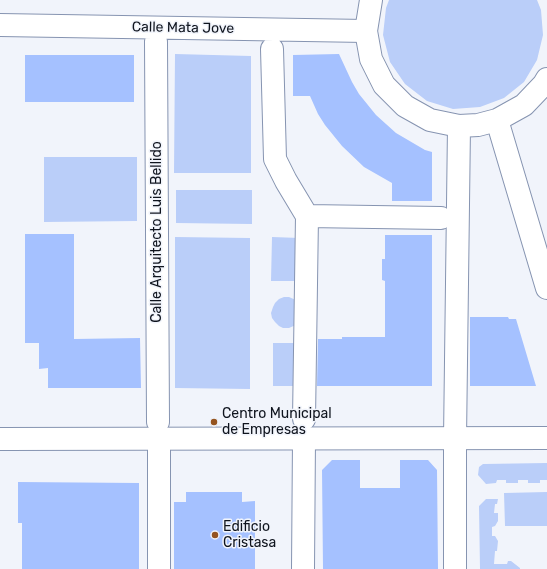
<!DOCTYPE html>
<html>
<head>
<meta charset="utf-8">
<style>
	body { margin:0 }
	canvas { display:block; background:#f1f4fb }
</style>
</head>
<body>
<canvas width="547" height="569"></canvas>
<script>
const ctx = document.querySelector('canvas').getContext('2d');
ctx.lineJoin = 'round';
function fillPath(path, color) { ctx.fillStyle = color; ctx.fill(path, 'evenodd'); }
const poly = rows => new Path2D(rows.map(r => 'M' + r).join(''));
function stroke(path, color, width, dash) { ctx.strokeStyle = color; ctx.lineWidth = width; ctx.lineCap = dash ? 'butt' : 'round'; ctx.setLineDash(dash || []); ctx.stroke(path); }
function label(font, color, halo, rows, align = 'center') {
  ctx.font = font + ' Rubik,sans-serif'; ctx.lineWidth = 3; ctx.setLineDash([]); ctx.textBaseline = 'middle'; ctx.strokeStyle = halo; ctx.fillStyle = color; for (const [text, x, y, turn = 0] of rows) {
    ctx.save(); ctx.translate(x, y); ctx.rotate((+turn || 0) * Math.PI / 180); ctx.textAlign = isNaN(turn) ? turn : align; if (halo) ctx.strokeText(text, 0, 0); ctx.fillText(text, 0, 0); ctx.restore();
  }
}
const green = poly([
	[389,0,537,0,541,10,543,35,537,60,524,82,504,98,480,107,453,109,427,101,405,84,390,62,383,35,386,8],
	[175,54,251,56,251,173,174,173],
	[44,157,137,157,137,221,44,222],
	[176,190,252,190,252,224,176,223],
	[175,237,250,238,250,389,175,388],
	[272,237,300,238,299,281,271,281],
	[284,297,289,297,298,301,298,324,289,328,283,328,279,326,275,322,272,318,271,313,273,307,275,303,279,299],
	[273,343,299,343,300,386,273,386],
	[547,463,547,480,540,480,540,483,528,483,528,480,518,480,518,483,506,483,506,480,497,480,496,483,486,484,478,475,479,467,483,464],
	[547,492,547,526,505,526,504,493],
	[486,499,498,499,497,504,495,504,494,513,498,513,498,521,495,526,492,527,492,536,495,536,498,541,497,551,495,551,494,564,507,564,508,561,511,561,520,568,520,569,480,569,479,506]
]);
const building = poly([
	[339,54,352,82,359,94,376,115,396,133,425,150,432,152,432,201,392,201,392,183,364,167,342,146,325,125,318,114,310,96,293,96,293,55],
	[25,55,134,55,134,102,25,102],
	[25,234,74,234,74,339,140,338,141,388,48,388,48,368,39,369,39,343,25,343],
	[385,235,432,235,432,386,317,386,318,339,342,339,342,337,385,337,385,281,382,280,382,259,385,259],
	[470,317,508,317,509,319,516,319,536,386,470,386],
	[332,460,360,460,360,488,400,488,400,460,428,460,437,470,438,569,323,569,322,470],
	[18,482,139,483,139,569,22,569,22,523,18,523],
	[186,492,242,492,242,502,255,501,255,569,174,569,174,502,186,502]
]);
const street = poly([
	[0,25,366,31],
	[156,42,158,422],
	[272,49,275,159,286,181,307,216,304,419],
	[307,216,441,218],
	[455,439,455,569],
	[159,569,159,439],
	[303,569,304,439]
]);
const secondary = poly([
	[371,0,366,31,371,59,384,85,405,106,430,120,459,126,478,125,497,120,524,105,544,84,547,79],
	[497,120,547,288],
	[0,439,547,438],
	[455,439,459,126]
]);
const markers = [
	[214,422,4,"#955420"],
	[215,535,4,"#955420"]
];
const streetNames = [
	["Calle Mata Jove",183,28,1],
	["Calle Arquitecto Luis Bellido",157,232,-90]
];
const poiNames = [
	["Centro Municipal",222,414],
	["de Empresas",222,430],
	["Edificio",223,527],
	["Cristasa",223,543]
];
fillPath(green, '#bacef9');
fillPath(building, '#a5c1ff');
stroke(street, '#8694b1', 24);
stroke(secondary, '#8694b1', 24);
stroke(street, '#fff', 22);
stroke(secondary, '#fff', 22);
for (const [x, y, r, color] of markers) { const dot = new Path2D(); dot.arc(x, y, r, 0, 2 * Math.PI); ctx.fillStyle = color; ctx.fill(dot); stroke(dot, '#f1f4fb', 1.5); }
label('14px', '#0f141e', '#f1f4fb', streetNames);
label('14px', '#0f141e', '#f1f4fb', poiNames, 'left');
</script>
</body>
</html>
